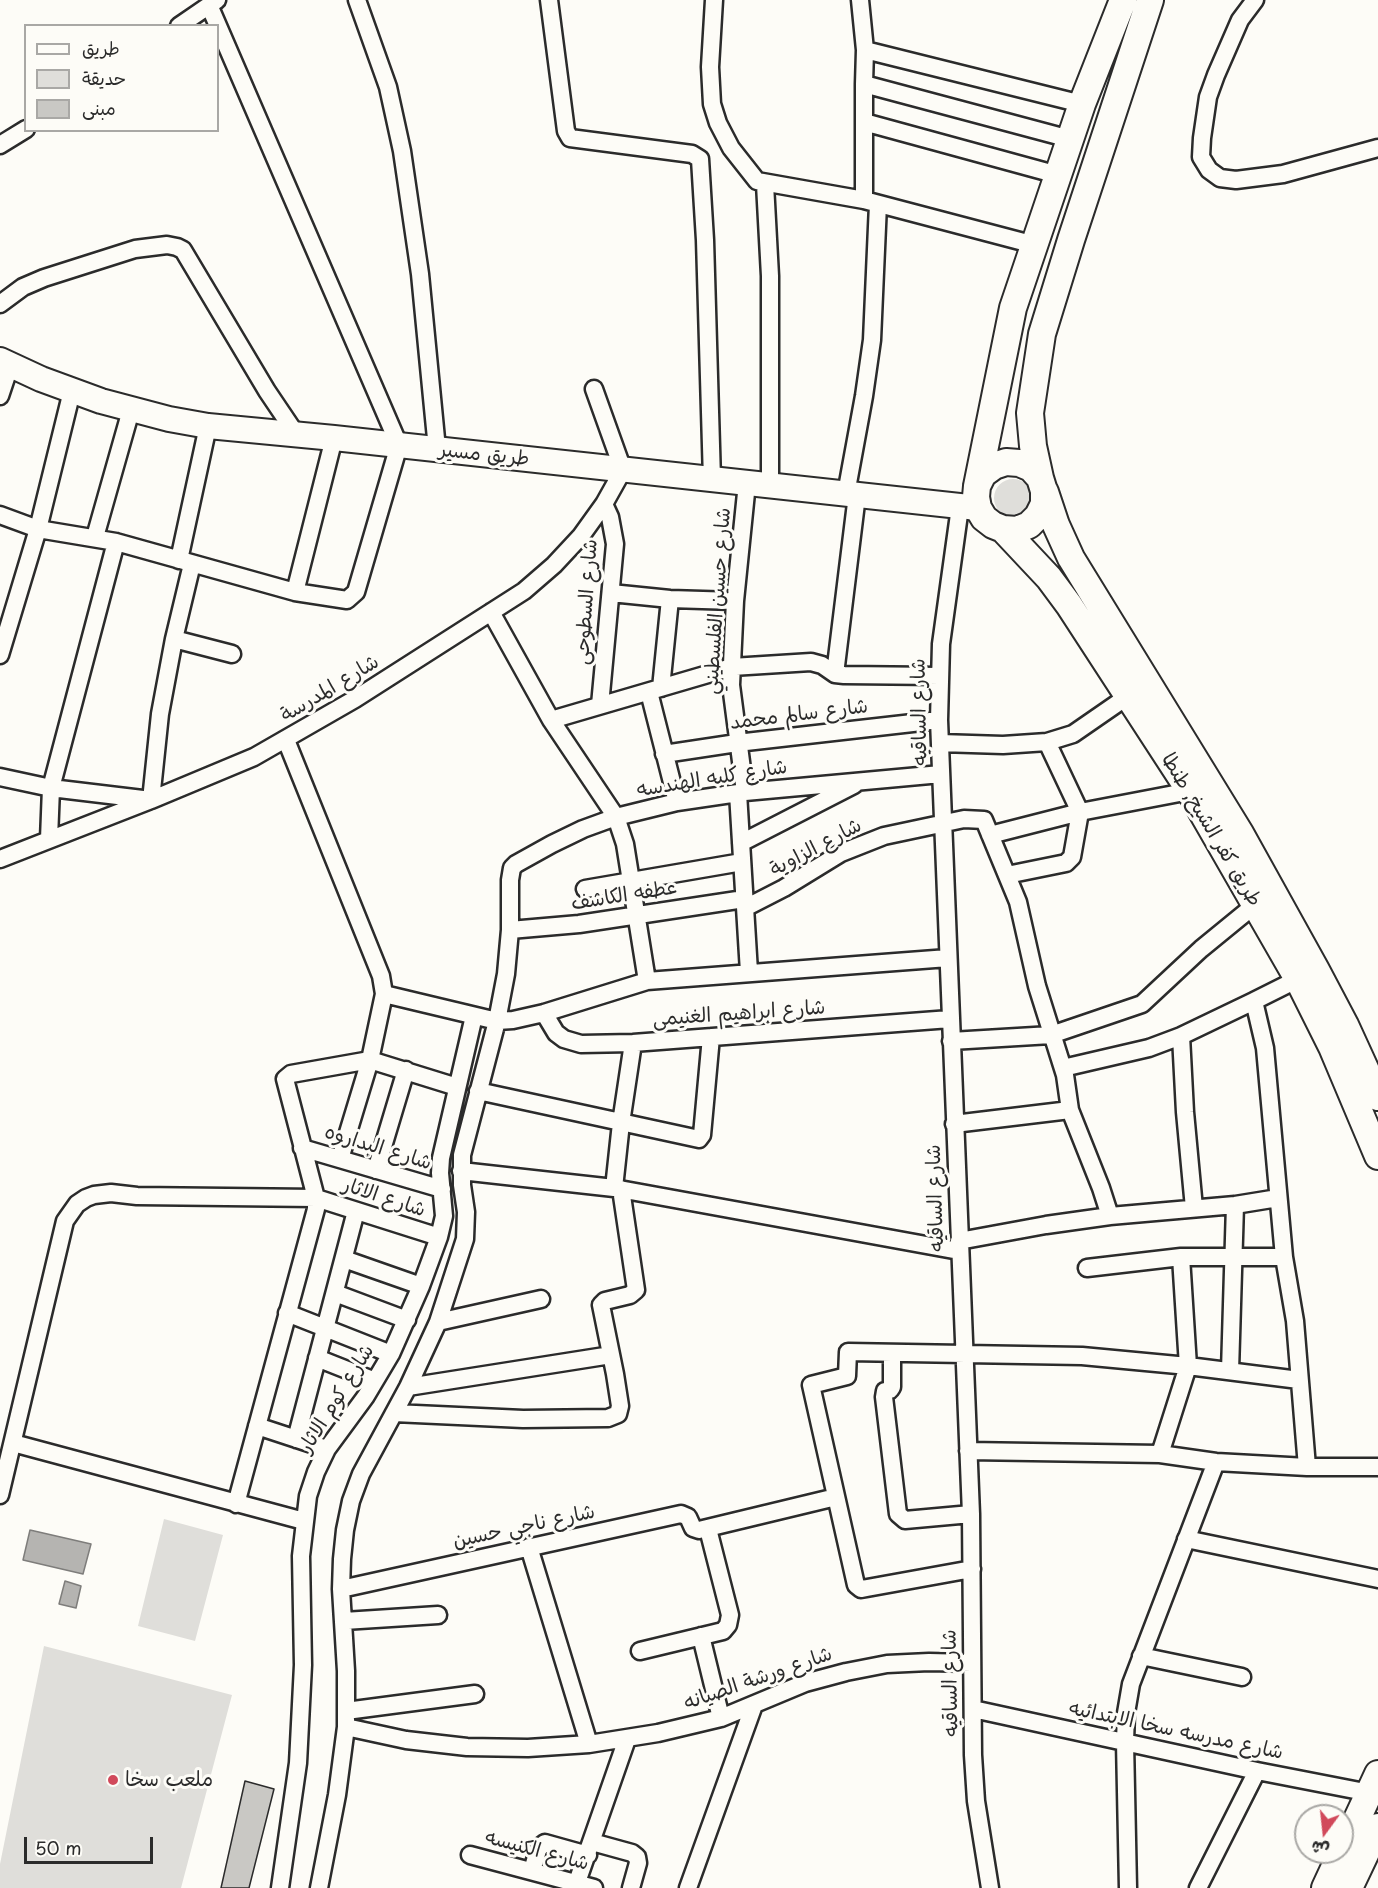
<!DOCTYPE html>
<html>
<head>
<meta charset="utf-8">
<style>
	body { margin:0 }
	#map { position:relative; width:1378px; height:1888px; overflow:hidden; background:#fdfcf7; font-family:"Playpen Sans","Playpen Sans Arabic",sans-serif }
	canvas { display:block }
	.legend { position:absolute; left:24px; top:24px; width:195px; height:108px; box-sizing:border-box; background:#fdfcf7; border:2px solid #a9a8a5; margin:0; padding:8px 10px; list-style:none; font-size:18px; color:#2b2b2b }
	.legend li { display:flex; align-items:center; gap:12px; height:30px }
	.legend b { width:30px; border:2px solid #a9a8a5 }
	.north { position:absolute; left:1294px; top:1804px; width:60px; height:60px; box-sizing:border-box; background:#fdfcf7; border:2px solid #a9a8a5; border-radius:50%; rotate:195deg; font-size:16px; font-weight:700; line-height:24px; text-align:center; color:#2b2b2b }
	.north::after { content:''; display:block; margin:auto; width:21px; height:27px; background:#d1495b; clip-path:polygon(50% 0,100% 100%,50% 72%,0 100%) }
	.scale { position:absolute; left:24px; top:1837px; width:129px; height:27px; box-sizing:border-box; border:3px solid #2b2b2b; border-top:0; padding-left:8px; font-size:18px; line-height:21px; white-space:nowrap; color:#2b2b2b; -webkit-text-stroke:4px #fdfcf7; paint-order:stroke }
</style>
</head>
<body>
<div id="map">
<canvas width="1378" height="1888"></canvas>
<ul class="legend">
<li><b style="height:8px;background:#fdfcf7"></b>طريق</li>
<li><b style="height:16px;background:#dfdeda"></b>حديقة</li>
<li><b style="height:16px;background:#c9c8c4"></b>مبنى</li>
</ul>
<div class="north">ش</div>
<div class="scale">50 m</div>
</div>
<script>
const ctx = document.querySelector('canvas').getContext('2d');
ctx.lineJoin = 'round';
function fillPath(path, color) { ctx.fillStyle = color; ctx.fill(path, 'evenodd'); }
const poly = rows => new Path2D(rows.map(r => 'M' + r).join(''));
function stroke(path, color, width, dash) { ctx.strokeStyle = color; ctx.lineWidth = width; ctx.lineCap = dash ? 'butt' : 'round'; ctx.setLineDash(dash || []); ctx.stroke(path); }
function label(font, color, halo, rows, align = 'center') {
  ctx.font = font + ' "Playpen Sans","Playpen Sans Arabic",sans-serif'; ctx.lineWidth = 6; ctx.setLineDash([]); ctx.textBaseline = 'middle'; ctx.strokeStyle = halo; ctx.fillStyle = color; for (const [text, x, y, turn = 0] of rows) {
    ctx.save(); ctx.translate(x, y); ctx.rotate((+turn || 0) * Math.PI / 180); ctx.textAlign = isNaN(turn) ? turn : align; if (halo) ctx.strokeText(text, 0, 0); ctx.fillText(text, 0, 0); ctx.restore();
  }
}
const green = poly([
	'994 498a19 19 0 1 1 38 0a19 19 0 1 1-38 0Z',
	[164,1519,223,1535,195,1641,138,1626],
	[44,1646,232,1695,181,1888,0,1888,0,1864]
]);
const water = poly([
	[30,1530,91,1544,83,1574,23,1560,30,1530],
	[65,1581,81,1586,76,1608,59,1604,65,1581]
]);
const building = poly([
	[245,1781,274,1789,249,1888,221,1888,245,1781]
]);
const street = poly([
	[357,0,388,87,402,151,420,274,437,449],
	[549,0,566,131,570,138,692,154,700,159,705,240,712,480],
	[714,0,710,67,712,104,718,123,731,148,757,181,864,200,1035,245],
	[860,0,865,50,864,84,1070,139],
	[1255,0,1240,20,1216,75,1208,97,1202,138,1201,157,1209,170,1220,178,1236,180,1283,174,1378,148],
	[179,26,217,0],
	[865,50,1082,104],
	[864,122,1058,175],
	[0,145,26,129],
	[765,184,770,276,770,486],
	[864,200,864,84],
	[0,304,23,287,44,278,135,249,167,245,177,247,183,250,267,391,296,434],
	[0,396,10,366],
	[846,494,864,396,872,340,878,204],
	[960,507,941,644,939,720,971,1514,973,1755,976,1801,990,1888],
	[0,515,38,529,116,542,295,592,347,600,356,592,399,445,209,5],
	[95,537,131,410],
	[179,560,208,426],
	[295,592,334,438],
	[611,593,670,599,735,601],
	[491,612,551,720,616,817,625,844,647,981],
	[174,639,192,564],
	[0,655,38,529,72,391],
	[835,674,857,495],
	[661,688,670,599],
	[649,692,677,802],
	[600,705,615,544,610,517,604,504],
	[551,720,732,667,811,662,822,665,835,674,844,675,939,676],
	[286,740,381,976,384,994,370,1060,340,1159],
	[940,743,1003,745,1047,742,1073,734,1128,696],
	[664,754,737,743,939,720],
	[0,777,51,788,151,800,160,714,174,639,232,654],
	[745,792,731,685,735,601,747,483],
	[738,793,749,972],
	[990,835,1080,812,1190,791],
	[49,839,51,788,116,542],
	[741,843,854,785],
	[0,859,151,800,254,757,355,699,524,591,554,565,581,536,604,504,623,470,594,389],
	[1007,875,1066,863,1072,857,1080,812,1047,742],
	[585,889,742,862],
	[745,908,784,888,841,853,884,836,964,819,984,820,1018,902,1037,986,1065,1075,1070,1110,1101,1188,1110,1216],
	[510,930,579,924,744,899],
	[384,994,497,1021,513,1020,544,1013,647,981,948,958],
	[1254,1001,1298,979],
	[544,1013,556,1033,564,1039,581,1044,633,1043,950,1019],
	[1181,1036,1185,1112,1194,1208],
	[951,1041,1051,1035,1142,1004,1201,949,1256,904],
	[478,1091,699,1139,702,1135,711,1037],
	[954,1124,1070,1110],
	[302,1148,442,1189],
	[376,1170,406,1070],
	[461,1171,614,1188,959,1251],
	[614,1188,621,1123,633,1043],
	[959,1241,1046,1225,1110,1216,1235,1205,1278,1198],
	[344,1259,421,1286],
	[1087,1268,1181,1257,1284,1257],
	[335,1293,407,1320],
	[287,1313,391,1354],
	[438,1322,541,1299],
	[892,1353,892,1387,890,1390,885,1391,884,1397,898,1514,905,1520,971,1514],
	[317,1358,375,1381],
	[1230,1371,1235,1205],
	[408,1387,611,1355],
	[394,1413,523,1419,608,1418,618,1414,620,1406,615,1374,601,1305,605,1301,630,1295,636,1290,621,1189],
	[257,1426,327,1449],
	[296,1439,356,1211],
	[13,1443,304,1521],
	[968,1451,1160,1454,1216,1462,1307,1467,1295,1321,1284,1257,1265,1048,1254,1001,1181,1036,1149,1048,1063,1068],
	[1160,1454,1188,1366,1181,1257],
	[1307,1467,1378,1467],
	[0,1495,65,1221,77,1204,86,1198,94,1195,111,1193,137,1196,316,1198,439,1237],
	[236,1504,316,1209,316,1198,285,1079,291,1074,370,1060,457,1087],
	[1186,1539,1378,1579],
	[529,1547,589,1744],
	[972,1569,867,1588,861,1589,856,1585,811,1385,847,1376,848,1352,1082,1356,1188,1366,1299,1380],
	[341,1589,681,1514,688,1517,693,1528,699,1530,836,1497],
	[344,1621,438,1615],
	[701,1636,721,1718],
	[640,1651,723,1631,728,1625,730,1615,708,1529],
	[1141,1656,1242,1677],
	[973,1709,1257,1771,1370,1793],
	[346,1711,475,1694],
	[346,1727,406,1740,467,1747,528,1748,589,1744,658,1733,721,1718,805,1683,846,1672,887,1664,929,1662,971,1663],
	[592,1842,632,1853,637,1857,638,1863,631,1888],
	[470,1855,594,1888],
	[532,1871,538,1850,541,1846,545,1843,588,1855],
	[280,1888,298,1763,303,1665,301,1556,308,1496,316,1472,327,1449,366,1396,391,1354,421,1286,439,1237,444,1216,440,1173,441,1158,474,1016],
	[319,1888,337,1795,346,1727,346,1671,341,1589,342,1559,345,1530,351,1501,361,1474,408,1387,438,1322,465,1239,466,1212,462,1185,462,1155,497,1021,506,974,510,930,510,880,512,868,516,864,552,844,583,829,616,817,677,802,745,792,941,774],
	[575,1888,627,1739],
	[688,1888,754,1705],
	[1128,1888,1125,1742,1126,1713,1131,1684,1216,1462],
	[1198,1888,1257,1771]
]);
const secondary = poly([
	[0,360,41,379,101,401,169,419,208,426,334,438,978,508]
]);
const primary = poly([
	[1040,478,1033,446,1030,413,1042,334,1071,240,1150,0],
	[977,486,983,474,994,466,1006,462,1019,463,1031,468,1040,478,1044,491,1044,504,1038,516,1029,525,1017,530,1003,529,993,525,984,518,978,508,976,497,977,486,1013,308,1082,104,1123,0],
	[1045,492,1056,525,1071,558,1240,833,1316,970,1345,1025,1378,1097],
	[1003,529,1049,578,1069,605,1190,791,1298,979,1332,1047,1378,1156],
	[1325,1888,1378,1774],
	[1349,1888,1378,1827]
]);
const markers = [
	[113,1780,6,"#d1495b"]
];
const streetNames = [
	["طريق مسير",484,455,6],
	["شارع حسين الفلسطيني",718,601,-86],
	["شارع السطوحى",587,602,-86],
	["شارع المدرسة",330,689,-31],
	["شارع الساقيه",920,712,-91],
	["شارع سالم محمد",799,715,-7],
	["شارع كليه الهندسه",712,779,-9],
	["طريق كفر الشيخ, طنطا",1211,830,59],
	["شارع الزاوية",816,848,-28],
	["عطفه الكاشف",624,896,-9],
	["شارع ابراهيم الغنيمى",739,1014,-4],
	["شارع البداروه",378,1148,17],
	["شارع الاثار",384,1198,18],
	["شارع الساقيه",936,1198,-92],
	["شارع كوم الاثار",337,1399,-58],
	["شارع ناجي حسين",524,1527,-12],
	["شارع ورشة الصيانه",758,1679,-19],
	["شارع الساقيه",951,1683,-91],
	["شارع مدرسه سخا الابتدائيه",1176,1731,12],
	["شارع الكنيسه",537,1851,15]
];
const poiNames = [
	["ملعب سخا",125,1780]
];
fillPath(green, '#dfdeda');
fillPath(water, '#b5b4b1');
stroke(water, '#7e7d7b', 1.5);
fillPath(building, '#c9c8c4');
stroke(building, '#2b2b2b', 1.5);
stroke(street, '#2b2b2b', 21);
stroke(secondary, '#2b2b2b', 28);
stroke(primary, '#2b2b2b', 30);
stroke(street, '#fdfcf7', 16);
stroke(secondary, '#fdfcf7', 24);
stroke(primary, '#fdfcf7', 26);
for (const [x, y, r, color] of markers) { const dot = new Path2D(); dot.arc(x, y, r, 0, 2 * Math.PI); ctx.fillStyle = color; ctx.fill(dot); stroke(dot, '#fdfcf7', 2); }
label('20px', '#2b2b2b', '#fdfcf7', streetNames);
label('20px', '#2b2b2b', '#fdfcf7', poiNames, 'left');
</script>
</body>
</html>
